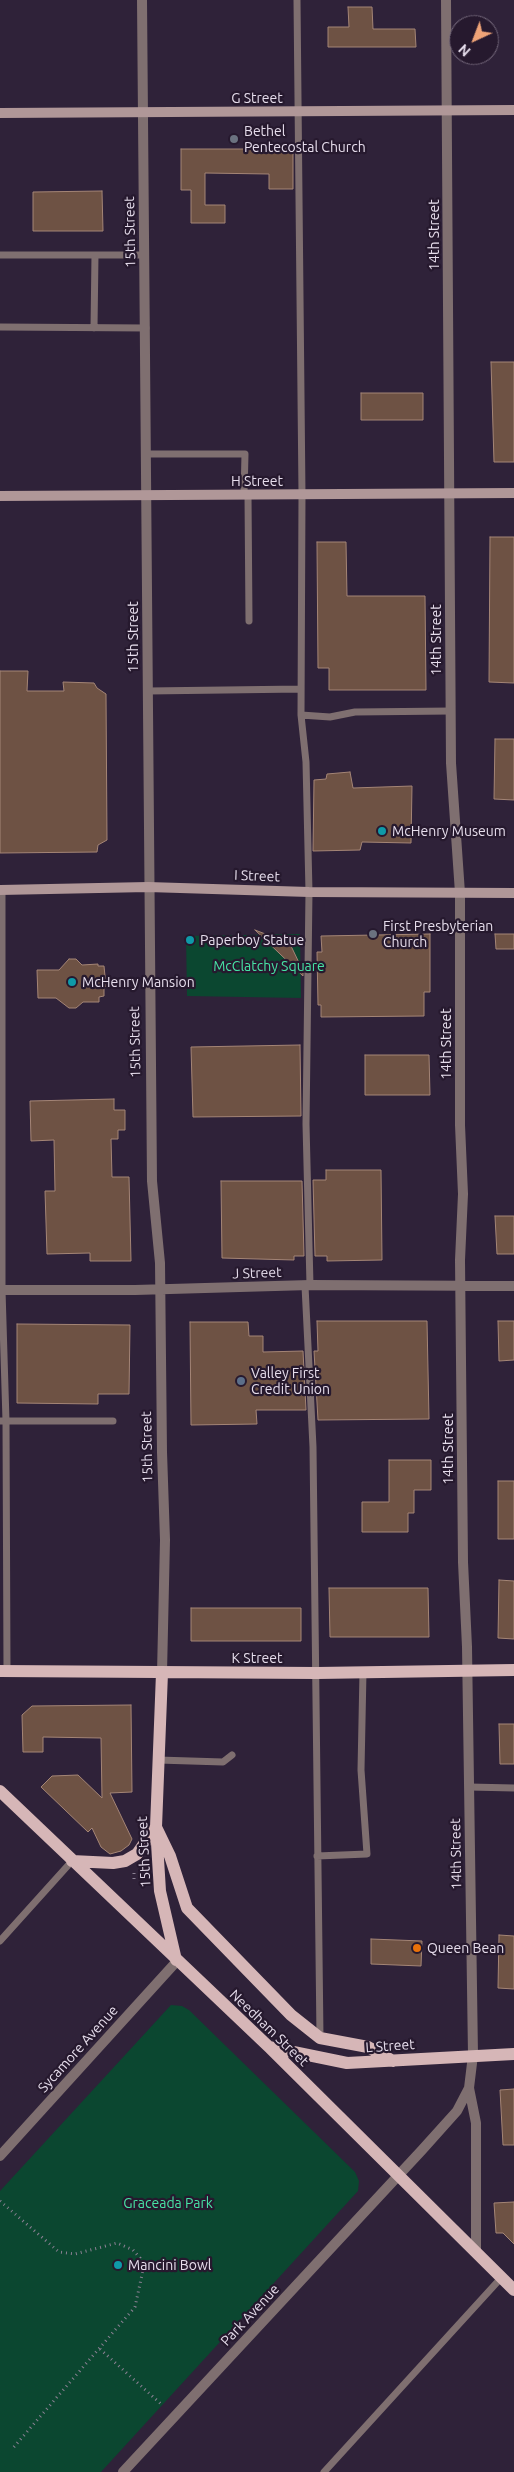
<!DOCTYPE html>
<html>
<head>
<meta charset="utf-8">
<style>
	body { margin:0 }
	#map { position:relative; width:514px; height:2472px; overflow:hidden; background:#2f2239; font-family:Ubuntu,sans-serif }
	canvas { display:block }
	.north { position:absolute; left:449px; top:15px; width:50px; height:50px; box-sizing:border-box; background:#26192e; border:1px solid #73677a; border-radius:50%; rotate:223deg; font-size:14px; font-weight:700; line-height:20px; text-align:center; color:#e6ddec }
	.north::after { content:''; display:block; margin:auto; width:18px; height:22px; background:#efa377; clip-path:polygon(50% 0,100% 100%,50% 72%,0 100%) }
</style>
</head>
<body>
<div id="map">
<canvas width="514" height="2472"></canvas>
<div class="north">N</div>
</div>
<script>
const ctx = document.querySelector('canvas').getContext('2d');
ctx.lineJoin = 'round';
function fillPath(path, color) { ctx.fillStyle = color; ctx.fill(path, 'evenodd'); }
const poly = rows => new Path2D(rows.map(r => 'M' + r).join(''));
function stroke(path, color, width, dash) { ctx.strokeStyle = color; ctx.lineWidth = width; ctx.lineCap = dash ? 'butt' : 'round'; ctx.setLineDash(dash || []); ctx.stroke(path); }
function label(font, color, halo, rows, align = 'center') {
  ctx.font = font + ' Ubuntu,sans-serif'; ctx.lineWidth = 4.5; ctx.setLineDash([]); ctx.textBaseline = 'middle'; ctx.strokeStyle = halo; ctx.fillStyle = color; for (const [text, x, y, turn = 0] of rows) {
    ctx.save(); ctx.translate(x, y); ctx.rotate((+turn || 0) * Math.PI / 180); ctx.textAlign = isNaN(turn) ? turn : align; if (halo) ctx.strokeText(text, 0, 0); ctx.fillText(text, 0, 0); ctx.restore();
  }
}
const green = poly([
	[300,934,301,998,187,996,186,936],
	[171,2005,182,2006,189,2010,355,2172,359,2181,358,2191,101,2472,0,2472,0,2191]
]);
const building = poly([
	[348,7,372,7,373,29,415,29,416,47,328,47,328,27,349,27,348,7],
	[181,149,293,149,293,189,269,189,269,174,205,173,205,205,225,205,225,223,191,223,191,190,181,190,181,149],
	[102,191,103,231,33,231,33,192,102,191],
	[491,362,514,362,514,462,494,462,491,362],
	[361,393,423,393,423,420,361,420,361,393],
	[490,537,514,537,514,683,489,682,490,537],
	[317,542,346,542,347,596,425,596,426,690,329,690,329,668,318,668,317,542],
	[0,671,28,671,27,691,64,691,63,682,94,683,97,688,106,694,107,840,98,845,97,852,0,853,0,671],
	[495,739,514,739,514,800,494,799,495,739],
	[350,772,353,788,412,786,411,843,362,842,360,850,313,851,314,780,326,779,327,774,350,772],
	[255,930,286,942,291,946,303,971,303,976,255,930],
	[430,934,430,992,424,992,424,1016,321,1017,321,1005,318,1005,317,952,322,952,321,936,430,934],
	[495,934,514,934,514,949,496,949,495,934],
	[69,959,76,959,82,965,98,964,98,966,104,966,106,986,104,988,104,996,99,997,99,1002,83,1002,76,1008,69,1008,56,998,38,998,37,970,59,970,69,959],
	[300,1045,301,1116,193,1117,191,1047,300,1045],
	[365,1055,429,1055,430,1095,365,1095,365,1055],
	[114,1099,114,1110,125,1110,125,1130,118,1130,118,1139,111,1139,112,1177,129,1177,131,1261,90,1261,90,1253,47,1254,45,1191,55,1191,54,1140,31,1141,30,1101,114,1099],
	[326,1170,381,1170,382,1260,327,1261,327,1256,315,1256,313,1180,326,1180,326,1170],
	[221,1181,302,1181,304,1256,294,1256,294,1260,222,1258,221,1181],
	[495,1216,514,1216,514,1254,497,1254,495,1216],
	[317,1321,427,1321,429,1419,318,1420,314,1351,318,1351,317,1321],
	[498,1321,514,1321,514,1360,499,1361,498,1321],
	[190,1322,248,1322,249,1336,263,1336,263,1352,303,1351,306,1410,256,1410,257,1424,191,1425,190,1322],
	[17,1324,130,1325,129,1394,98,1394,98,1404,17,1403,17,1324],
	[389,1460,431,1460,431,1490,414,1490,414,1513,408,1513,408,1532,362,1532,362,1502,389,1502,389,1460],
	[498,1481,514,1481,514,1539,498,1539,498,1481],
	[499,1580,514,1581,514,1639,498,1638,499,1580],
	[329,1588,428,1588,429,1637,330,1637,329,1588],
	[191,1608,301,1608,301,1641,191,1641,191,1608],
	[131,1705,132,1792,110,1793,132,1839,129,1845,121,1851,110,1854,101,1847,92,1828,88,1832,41,1787,52,1776,78,1775,102,1798,101,1738,43,1737,43,1752,23,1752,22,1715,32,1706,131,1705],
	[499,1724,514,1724,514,1764,500,1764,499,1724],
	[499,1935,514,1936,514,1989,498,1988,499,1935],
	[371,1939,422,1941,421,1966,371,1964,371,1939],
	[514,2089,514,2145,503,2145,500,2090,514,2089],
	[514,2202,514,2244,503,2233,496,2233,494,2203,514,2202]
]);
const path = poly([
	[134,1873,134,1881],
	[0,2201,59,2252,75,2254,117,2243,133,2250,140,2258,143,2270,135,2307,13,2448],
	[100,2349,161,2404]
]);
const lane = poly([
	[297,0,302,494,301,715,306,762,309,892,306,1124,310,1285],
	[0,255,145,255],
	[0,327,146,328],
	[94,328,95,255],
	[148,454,245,454,244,495],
	[248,495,249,621],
	[148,691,301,689],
	[301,715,330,717,355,712,451,711],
	[2,890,2,1290,6,1421,7,1671],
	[305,1286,313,1447,320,2037],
	[0,1421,113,1421],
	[158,1760,223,1762,232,1755],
	[469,1787,514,1788],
	[317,1856,367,1854,361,1770,363,1672],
	[0,1941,72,1861],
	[324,2472,501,2278]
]);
const street = poly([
	[142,0,152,1181,160,1263,162,1452,165,1540,162,1673],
	[446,0,451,763,460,893,460,1125,463,1194,460,1260,463,1562,467,1647,473,2055,469,2088,476,2123,476,2253],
	[0,1290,135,1290,310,1285,514,1286],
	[0,2156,177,1961],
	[123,2472,422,2150,457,2111,469,2088]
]);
const secondary = poly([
	[0,113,514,110],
	[0,496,514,493],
	[0,890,148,887,309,892,514,893]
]);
const primary = poly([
	[0,1671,317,1673,514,1670],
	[162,1673,156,1827,160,1891,176,1960],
	[0,1791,269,2047,514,2290],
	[72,1861,113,1863,125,1861,137,1854,156,1827,170,1856,187,1908,291,2015,320,2038,368,2047,393,2061],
	[269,2047,347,2063,514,2054]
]);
const markers = [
	[234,139,5,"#6b7280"],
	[382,831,5,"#0f9aa8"],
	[373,934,5,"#6b7280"],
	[190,940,5,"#0f9aa8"],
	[72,982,5,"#0f9aa8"],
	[241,1381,5,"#5c6f8a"],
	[417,1948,5,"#e8710a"],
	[118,2265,5,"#0f9aa8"]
];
const streetNames = [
	["G Street",257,98],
	["15th Street",130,232,-91],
	["14th Street",434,235,-90],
	["H Street",257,481],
	["15th Street",133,637,-90],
	["14th Street",436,640,-90],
	["I Street",257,876,2],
	["15th Street",135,1042,-91],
	["14th Street",446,1044,-90],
	["J Street",257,1273,-2],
	["15th Street",147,1447,-91],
	["14th Street",448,1449,-90],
	["K Street",257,1658],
	["15th Street",144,1852,-93],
	["14th Street",456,1854,-91],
	["Needham Street",269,2028,44],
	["L Street",390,2046,-4],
	["Sycamore Avenue",78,2049,-48],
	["Park Avenue",250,2315,-47]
];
const poiNames = [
	["Bethel",244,131],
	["Pentecostal Church",244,147],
	["McHenry Museum",392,831],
	["First Presbyterian",383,926],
	["Church",383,942],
	["Paperboy Statue",200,940],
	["McHenry Mansion",82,982],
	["Valley First",251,1373],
	["Credit Union",251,1389],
	["Queen Bean",427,1948],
	["Mancini Bowl",128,2265]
];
const parkNames = [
	["McClatchy Square",269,966],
	["Graceada Park",168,2203]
];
fillPath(green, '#0b4730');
fillPath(building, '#6e5244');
stroke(building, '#a48576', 1);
stroke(path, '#8c8194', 3, [1, 4]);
stroke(lane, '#7f6f70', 7);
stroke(street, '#7f6f70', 10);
stroke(secondary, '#b09798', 10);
stroke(primary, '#d6b6b7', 12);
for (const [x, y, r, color] of markers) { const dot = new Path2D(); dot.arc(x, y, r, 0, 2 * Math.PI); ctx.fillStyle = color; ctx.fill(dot); stroke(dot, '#26192e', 2); }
label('14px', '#e6ddec', '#26192e', streetNames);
label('14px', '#e6ddec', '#26192e', poiNames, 'left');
label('14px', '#47e4a5', '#26192e', parkNames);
</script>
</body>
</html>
